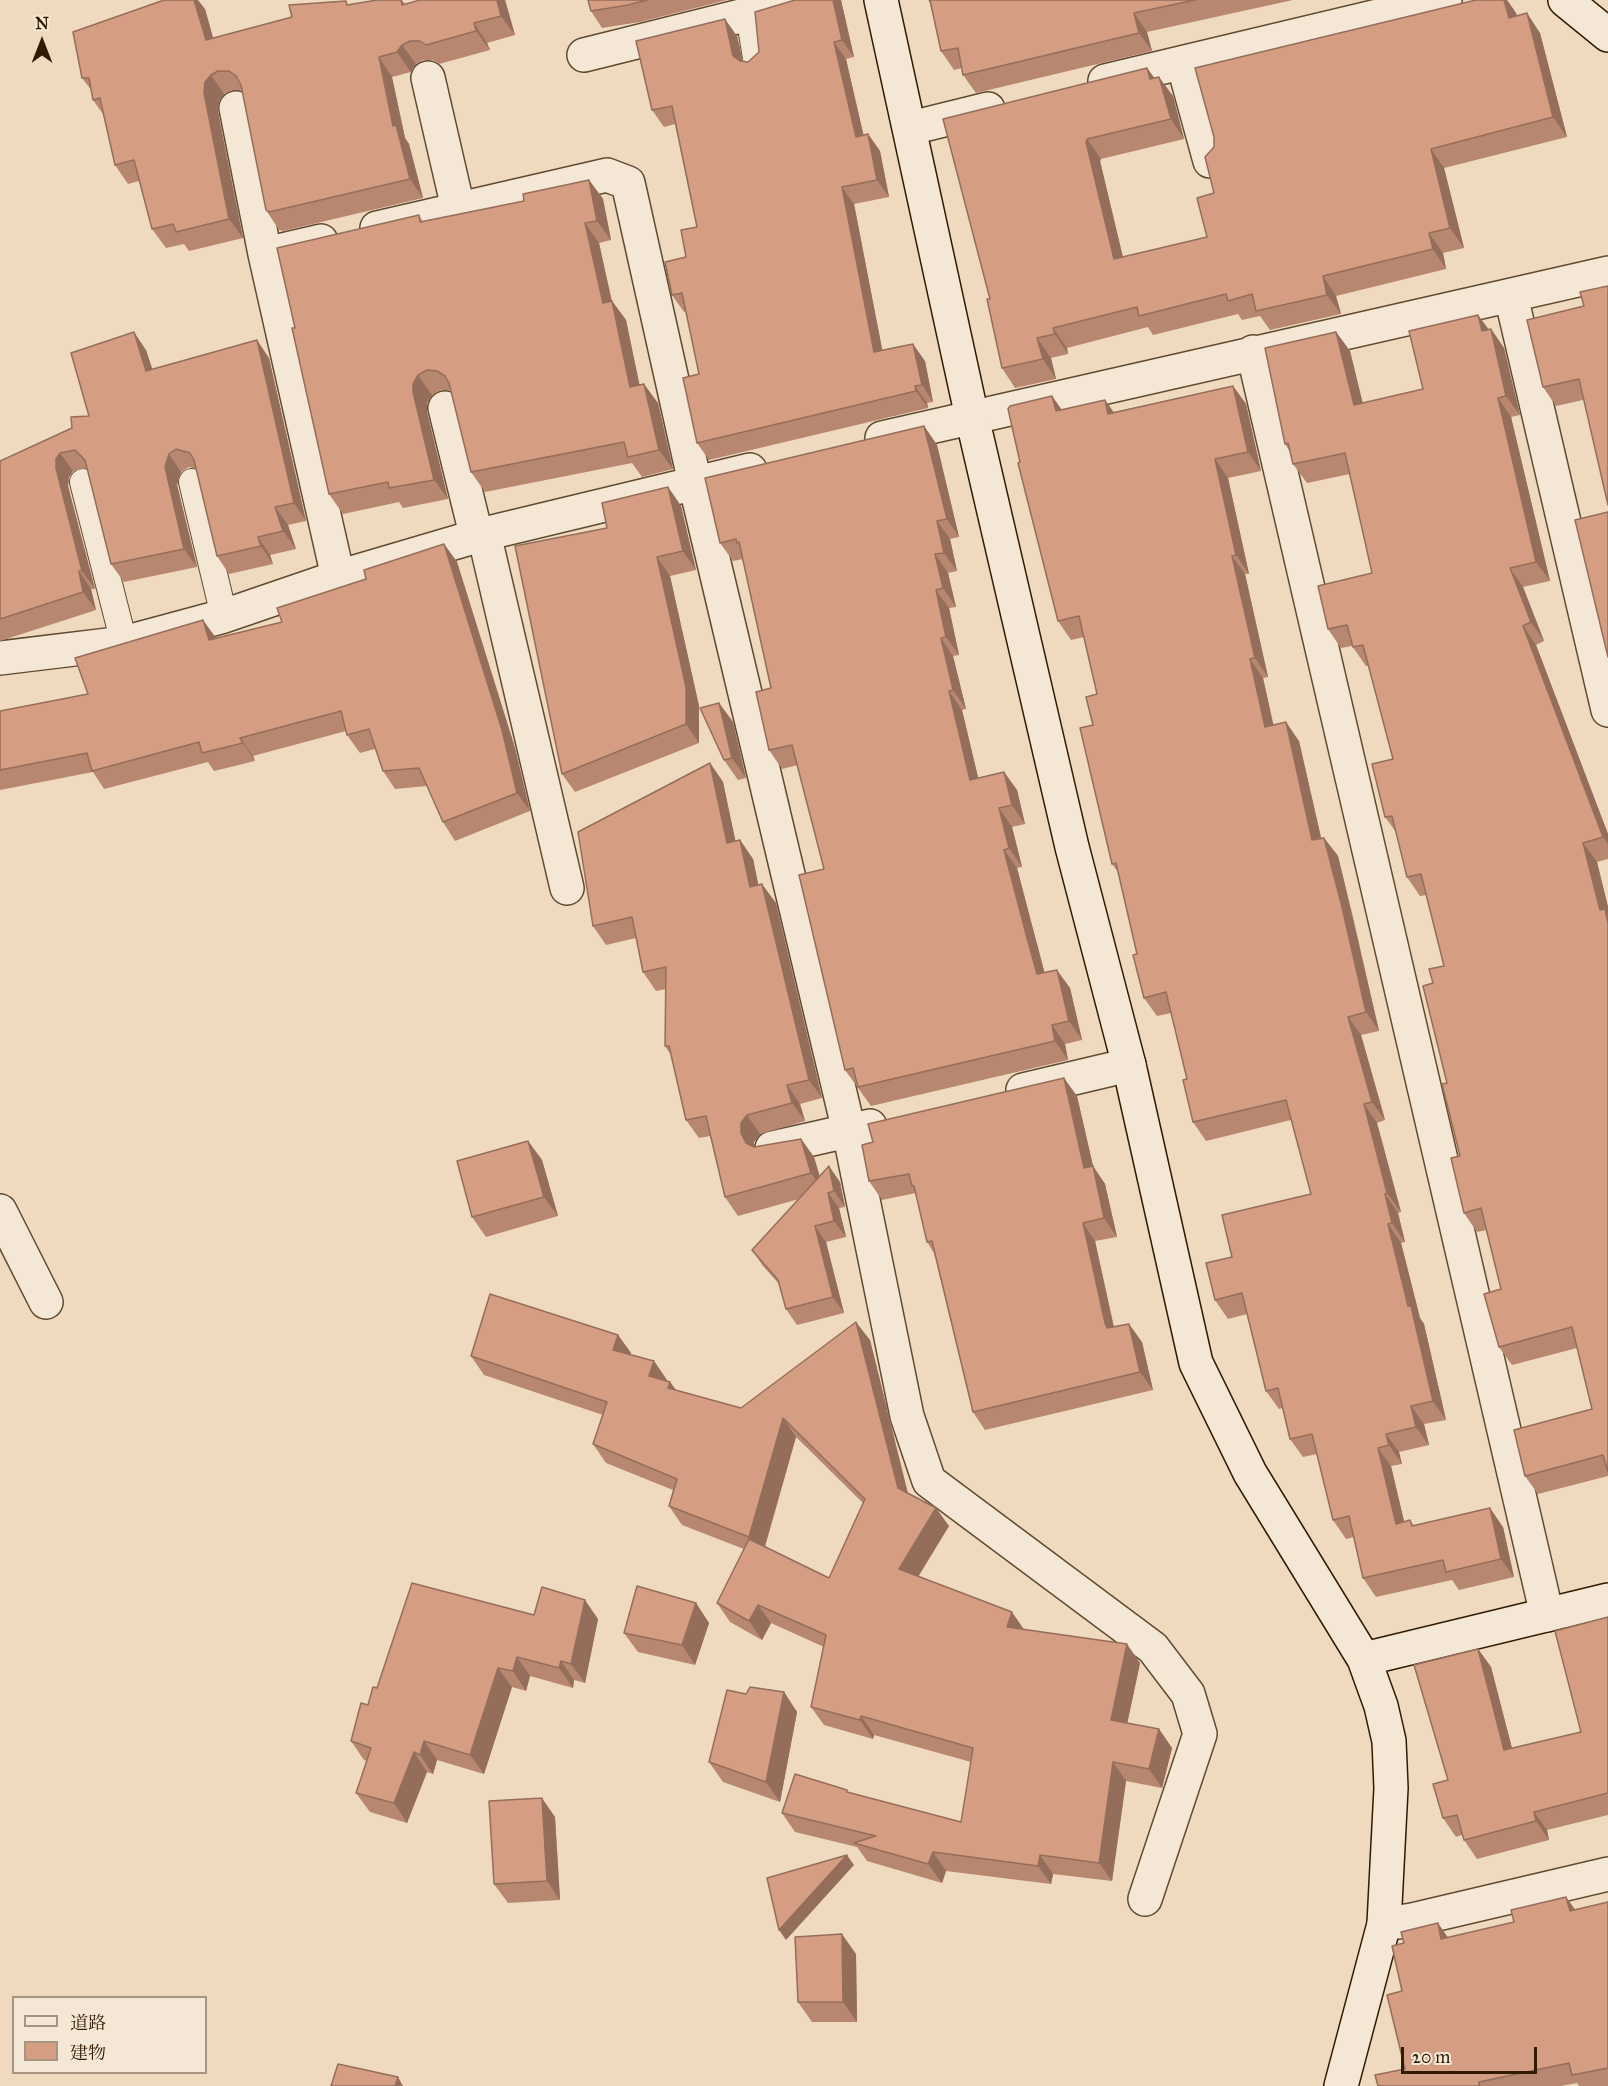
<!DOCTYPE html>
<html>
<head>
<meta charset="utf-8">
<style>
	body { margin:0 }
	#map { position:relative; width:1608px; height:2086px; overflow:hidden; background:#efdabf; font-family:"IM FELL Great Primer","Noto Serif JP",serif }
	canvas { display:block }
	.legend { position:absolute; left:12px; top:1996px; width:195px; height:78px; box-sizing:border-box; background:#f5e7d5; border:2px solid #a69580; margin:0; padding:8px 10px; list-style:none; font-size:18px; color:#301b01 }
	.legend li { display:flex; align-items:center; gap:12px; height:30px }
	.legend b { width:30px; border:2px solid #a69580 }
	.north { position:absolute; left:12px; top:12px; width:60px; height:60px; -webkit-text-stroke:4px #f5e7d5; paint-order:stroke; rotate:0deg; font-size:16px; font-weight:700; line-height:24px; text-align:center; color:#301b01 }
	.north::after { content:''; display:block; margin:auto; width:21px; height:27px; background:#301b01; clip-path:polygon(50% 0,100% 100%,50% 72%,0 100%) }
	.scale { position:absolute; left:1401px; top:2047px; width:136px; height:27px; box-sizing:border-box; border:3px solid #301b01; border-top:0; padding-left:8px; font-size:18px; line-height:21px; white-space:nowrap; color:#301b01; -webkit-text-stroke:4px #f5e7d5; paint-order:stroke }
</style>
</head>
<body>
<div id="map">
<canvas width="1608" height="2086"></canvas>
<ul class="legend">
<li><b style="height:8px;background:#f5e7d5"></b>道路</li>
<li><b style="height:16px;background:#d59d82"></b>建物</li>
</ul>
<div class="north">N</div>
<div class="scale">20 m</div>
</div>
<script>
const ctx = document.querySelector('canvas').getContext('2d');
ctx.lineJoin = 'round';
const poly = rows => new Path2D(rows.map(r => 'M' + r).join(''));
function stroke(path, color, width, dash) { ctx.strokeStyle = color; ctx.lineWidth = width; ctx.lineCap = dash ? 'butt' : 'round'; ctx.setLineDash(dash || []); ctx.stroke(path); }
function fillPath(path, color) { ctx.fillStyle = color; ctx.fill(path, 'evenodd'); }
const lane = poly([
	[749,15,757,64],
	[83,482,124,643],
	[192,482,224,616]
]);
const street = poly([
	[584,55,805,0],
	[1183,63,1210,161],
	[428,78,458,208],
	[1105,81,1445,0],
	[236,108,265,254],
	[911,128,988,109],
	[377,228,607,175,628,183,695,483,849,1131,907,1416,929,1481,1153,1648,1188,1694,1200,1734,1145,1899],
	[321,241,265,254,338,577,484,534,750,470],
	[1511,296,1608,710],
	[1253,352,1547,1615],
	[445,408,474,526,484,534,567,888],
	[882,438,1608,273],
	[0,658,124,643,224,616,338,577],
	[1023,1090,1129,1065],
	[772,1148,870,1126],
	[0,1211,46,1302],
	[1384,1924,1412,1920,1608,1874]
]);
const secondary = poly([
	[881,0,972,417,1072,847,1129,1065,1196,1363,1250,1473,1364,1659,1381,1706,1389,1741,1391,1788,1384,1924,1341,2086],
	[1565,0,1608,35],
	[1364,1659,1608,1600]
]);
const wall = poly([
	[377,0,402,0,405,4,505,0,515,35,487,43,490,50,439,64,433,60,423,60,416,64,411,72,392,77,405,138,409,144,423,198,283,231,279,230,266,210,242,90,232,90,224,94,219,101,218,112,243,238,189,251,184,244,166,248,152,229,139,181,128,184,115,165,103,114,93,100,92,91,82,78,205,9,213,38,349,5],
	[588,0,727,0,640,22,602,28,591,11],
	[841,0,854,57,846,59,863,135,868,134,880,151,889,197,854,204,882,350,925,361,933,402,927,403,928,408,709,460,697,443,699,374,686,311,684,312,672,295,697,227,675,124,664,127,652,110,737,36,743,61,748,62,759,52],
	[928,0,1293,0,1147,32,1152,51,976,93,963,75,962,68,954,70,941,51,930,3],
	[1476,0,1507,0,1516,13,1517,16,1540,33,1567,137,1444,168,1464,248,1443,253,1446,269,1336,296,1341,314,1270,330,1260,316,1242,320,1238,314,1153,335,1148,327,1067,348,1068,354,1051,358,1056,379,1015,388,1002,368,990,299,943,119,1147,68,1154,78,1173,96,1184,139,1101,159,1100,161,1123,257,1207,237,1214,193],
	[589,180,603,199,611,240,599,243,612,301,626,320,639,385,658,403,673,469,642,477,632,463,485,492,471,472,451,390,441,390,432,395,427,403,427,412,448,499,403,508,399,502,343,514,329,494,295,328,419,215,423,222,524,201],
	[1584,306,1583,400,1556,406,1543,387],
	[1478,315,1489,330,1491,329,1504,348,1520,415,1511,417,1550,581,1523,587,1544,641,1536,645,1608,834,1608,859,1597,862,1608,907,1608,1476,1538,1494,1525,1476,1592,1409,1577,1348,1512,1365,1499,1347,1501,1289,1487,1230,1477,1232,1464,1213,1460,1156,1447,1083,1433,983,1444,966,1426,895,1420,896,1407,877,1396,832,1385,817,1393,759,1369,666,1366,666,1352,646,1341,648,1328,629,1372,573,1350,474,1307,483,1293,464,1290,452,1285,444,1336,332,1350,351,1362,403,1423,389],
	[146,350,152,369,269,358,306,521,288,525,296,549,270,555,273,564,229,574,217,556,196,469,189,467,181,472,177,485,197,567,124,582,111,564,87,468,73,471,69,477,68,486,95,589,91,589,96,610,0,641,0,461,72,428,89,416],
	[1233,386,1246,404,1261,471,1228,478,1249,574,1245,574,1268,677,1263,678,1273,725,1299,741,1321,839,1324,838,1338,856,1354,921,1379,1031,1361,1035,1385,1120,1377,1123,1401,1212,1398,1213,1405,1242,1401,1243,1420,1318,1424,1324,1446,1420,1424,1424,1429,1445,1399,1452,1402,1464,1391,1466,1404,1522,1410,1520,1414,1526,1503,1527,1514,1577,1459,1590,1452,1580,1376,1597,1363,1578,1354,1537,1346,1539,1333,1520,1317,1454,1303,1457,1290,1439,1283,1408,1279,1409,1266,1391,1247,1314,1228,1319,1215,1300,1232,1257,1311,1194,1291,1120,1206,1141,1193,1122,1187,1079,1171,1013,1157,1016,1144,998,1137,954,1118,872,1112,864,1093,725,1097,694,1084,637,1071,640,1058,621,1020,462,1052,396,1062,410,1114,412],
	[924,426,937,445,959,537,950,539,957,571,948,573,956,607,949,608,959,655,953,656,966,709,962,710,978,778,1004,772,1017,790,1025,824,1012,827,1022,867,1017,868,1040,957,1044,973,1070,988,1082,1040,1065,1044,1068,1060,871,1106,845,1070,824,869,798,765,782,769,769,750,771,688,743,559,733,561,720,543],
	[668,487,681,506,696,570,670,576,699,706,699,743,575,792,562,774,607,528],
	[444,544,457,562,515,748,530,811,455,841,443,822,427,786,395,789,383,771,375,749,360,753,347,735,346,731,253,756,255,761,214,771,208,762,104,789,93,772,0,790,0,711,88,694,216,639,282,622,366,579],
	[719,703,733,722,746,778,738,780,724,760],
	[710,763,723,782,735,841,740,840,753,859,758,885,776,903,822,1098,800,1104,805,1121,760,1134,754,1142,754,1147,801,1139,814,1157,820,1177,840,1182,845,1207,839,1208,846,1237,826,1242,844,1313,797,1325,786,1309,780,1285,763,1266,752,1250,799,1199,738,1216,725,1197,710,1136,699,1138,686,1120,671,1055,665,1046,666,989,656,991,643,972,636,938,606,945,593,926],
	[1077,1096,1093,1166,1105,1184,1117,1237,1095,1241,1114,1327,1142,1342,1153,1390,985,1430,973,1412,934,1253,927,1242,916,1193,882,1200,869,1181],
	[528,1141,542,1160,558,1216,486,1237,472,1217],
	[618,1335,631,1353,630,1354,654,1361,667,1381,670,1382,677,1391,741,1408,870,1340,908,1493,949,1526,918,1576,1024,1629,1140,1663,1127,1723,1159,1729,1172,1748,1162,1788,1126,1781,1112,1881,1053,1874,1051,1884,946,1871,942,1883,867,1861,857,1847,795,1832,782,1813,850,1793,961,1822,971,1762,874,1735,873,1739,824,1725,811,1707,824,1647,771,1623,762,1640,730,1622,717,1603,744,1549,682,1525,669,1506,673,1490,606,1463,593,1444,603,1415,484,1375,471,1356],
	[796,1437,863,1503,829,1578,765,1547],
	[696,1603,709,1623,695,1665,638,1652,624,1633],
	[534,1615,598,1619,585,1683,574,1680,573,1688,530,1676,526,1691,512,1687,484,1774,437,1760,433,1774,427,1772,407,1823,370,1812,356,1793,367,1761,364,1760,351,1741,368,1705,377,1688],
	[1608,1617,1608,1815,1547,1830,1549,1840,1477,1859,1464,1840,1462,1835,1456,1837,1443,1818,1448,1780,1478,1649,1491,1667,1512,1748,1581,1732],
	[784,1692,797,1712,780,1802,723,1782,709,1762,746,1694],
	[555,1817,560,1900,508,1903,494,1884],
	[1608,1902,1608,2086,1579,2086,1577,2083,1561,2086,1378,2086,1405,2069,1402,1991,1404,1943,1448,1938],
	[856,1954,857,2022,812,2022,798,2002]
]);
const shadedWall = poly([
	[194,0,198,0,205,9,219,59,206,40],
	[497,0,505,0,515,35,501,16],
	[833,0,841,0,854,57,842,40],
	[1504,0,1507,0,1516,13,1523,37,1509,18],
	[1134,13,1147,32,1152,51,1139,33],
	[1527,13,1540,33,1567,137,1553,117],
	[725,19,737,36,745,73,733,56],
	[474,23,487,43,490,50,476,31],
	[834,42,846,59,868,154,856,137],
	[402,45,416,64,411,72,397,52],
	[379,57,392,77,405,138,409,144,423,198,410,179,393,126],
	[1147,68,1161,87,1150,79],
	[211,75,224,94,219,101,218,112,243,238,229,219,204,93,205,82],
	[1159,77,1173,96,1184,139,1171,119],
	[868,134,880,151,889,197,877,180],
	[1087,139,1101,159,1100,161,1128,279,1114,259,1086,142],
	[1431,149,1444,168,1464,248,1450,228],
	[589,180,603,199,611,240,597,221],
	[842,187,854,204,886,369,874,352],
	[585,223,599,243,616,322,603,303],
	[1429,233,1443,253,1446,269,1433,249],
	[1323,276,1336,296,1341,314,1327,295],
	[612,301,626,320,644,406,630,387],
	[1478,315,1492,334,1482,331],
	[1053,328,1067,348,1068,354,1055,334],
	[1491,329,1504,348,1520,415,1506,396],
	[134,332,146,350,159,389,146,371],
	[1336,332,1350,351,1368,424,1354,405],
	[1037,338,1051,358,1056,379,1043,359],
	[257,340,269,358,306,521,294,503],
	[913,344,925,361,933,402,922,385],
	[418,375,432,395,427,403,427,412,448,499,434,480,413,392,413,384],
	[644,384,658,403,673,469,659,450],
	[915,386,927,403,928,408,916,391],
	[1233,386,1246,404,1261,471,1248,452],
	[1052,396,1065,415,1056,411],
	[1498,398,1511,417,1550,581,1536,562],
	[1105,400,1118,418,1108,414],
	[924,426,937,445,959,537,947,519],
	[60,453,73,471,69,477,68,486,95,589,82,571,56,468,56,459],
	[169,454,181,472,177,485,197,567,184,549,165,467],
	[1215,459,1228,478,1249,574,1236,555],
	[668,487,681,506,696,570,683,551],
	[275,507,288,525,296,549,283,531],
	[937,521,950,539,957,571,944,553],
	[258,537,270,555,273,564,261,546],
	[444,544,457,562,515,748,530,811,517,793],
	[935,554,948,573,956,607,943,588],
	[1232,556,1245,574,1268,677,1255,658],
	[657,557,670,576,699,706,699,743,686,724],
	[1510,568,1523,587,1544,641,1531,622],
	[79,571,91,589,96,610,83,592],
	[936,590,949,608,959,655,946,637],
	[203,620,216,638,209,640],
	[1523,626,1536,645,1608,834,1608,844,1603,837],
	[941,638,953,656,966,709,953,690],
	[1250,659,1263,678,1278,745,1265,727],
	[949,691,962,710,983,798,970,780],
	[719,703,733,722,746,778,732,758],
	[1286,722,1299,741,1326,859,1312,840],
	[240,738,253,756,255,761,243,743],
	[710,763,723,782,740,862,727,843],
	[1004,772,1017,790,1025,824,1012,805],
	[999,808,1012,827,1022,867,1009,848],
	[1324,838,1338,856,1379,1031,1366,1012],
	[740,840,753,859,763,906,750,887],
	[1583,843,1597,862,1608,907,1608,923,1600,910],
	[1004,850,1017,868,1050,993,1037,974],
	[762,884,776,903,822,1098,809,1080],
	[1057,970,1070,988,1082,1040,1069,1021],
	[1348,1017,1361,1035,1385,1120,1372,1102],
	[1052,1025,1065,1044,1068,1060,1055,1041],
	[1064,1078,1077,1096,1093,1166,1105,1184,1117,1237,1104,1218,1084,1168],
	[787,1085,800,1104,805,1121,792,1103],
	[1364,1104,1377,1123,1401,1212,1387,1193],
	[747,1115,760,1134,754,1142,754,1152,746,1143,741,1133,741,1123],
	[801,1139,814,1157,824,1192,811,1173],
	[528,1141,542,1160,558,1216,544,1197],
	[829,1166,840,1182,845,1207,834,1191],
	[828,1193,839,1208,846,1237,834,1221],
	[1385,1194,1398,1213,1405,1242,1392,1223],
	[1083,1223,1095,1241,1117,1342,1107,1328,1105,1323],
	[1388,1224,1401,1243,1420,1318,1424,1324,1446,1420,1433,1401],
	[815,1226,826,1242,844,1313,833,1297],
	[856,1322,870,1340,911,1507,898,1488],
	[1129,1324,1142,1342,1153,1390,1140,1372],
	[618,1335,631,1353,626,1368,613,1350],
	[654,1361,667,1380,662,1394,649,1376],
	[670,1382,683,1400,668,1388],
	[1411,1406,1424,1424,1429,1445,1416,1427],
	[783,1418,796,1437,762,1556,749,1537],
	[1386,1434,1399,1452,1402,1464,1389,1445],
	[1378,1448,1391,1466,1409,1542,1396,1524],
	[936,1508,949,1526,912,1587,899,1569],
	[1490,1508,1503,1527,1514,1577,1501,1559],
	[585,1600,598,1619,585,1683,571,1664],
	[696,1603,709,1623,695,1665,682,1645],
	[758,1605,771,1623,762,1640,749,1621],
	[1012,1612,1025,1631,1007,1627],
	[1127,1644,1140,1663,1124,1739,1111,1720],
	[1478,1649,1491,1667,1517,1768,1504,1750],
	[517,1657,530,1676,526,1691,513,1671],
	[561,1661,574,1680,573,1688,559,1668],
	[498,1668,512,1687,484,1774,470,1755],
	[784,1692,797,1712,780,1802,766,1782],
	[861,1716,874,1735,873,1739,860,1720],
	[1159,1729,1172,1748,1162,1788,1149,1769],
	[424,1741,437,1760,433,1774,420,1755],
	[414,1752,427,1772,407,1823,394,1803],
	[1113,1762,1126,1781,1112,1881,1099,1863],
	[542,1798,555,1817,560,1900,547,1881],
	[1534,1812,1547,1830,1549,1840,1536,1821],
	[933,1852,946,1871,942,1883,928,1864],
	[847,1855,854,1865,786,1940,779,1930],
	[1040,1855,1053,1874,1051,1884,1038,1866],
	[1566,1897,1579,1915,1570,1911],
	[1438,1923,1451,1942,1441,1939],
	[842,1934,856,1954,857,2022,843,2002],
	[398,2077,403,2086,395,2086]
]);
const building = poly([
	[164,0,194,0,206,40,292,17,289,5,346,1,347,5,377,0,401,0,402,5,420,0,497,0,501,16,474,23,476,31,426,45,420,41,410,41,402,45,397,52,379,57,393,126,396,125,410,179,269,212,266,210,241,85,236,76,229,71,218,71,211,75,205,82,204,93,229,219,176,232,173,224,152,229,134,160,115,165,100,98,93,100,89,78,82,78,73,32,164,0],
	[588,0,647,0,628,5,591,11,588,0],
	[795,0,833,0,842,40,834,42,856,137,868,134,877,180,842,187,874,352,913,344,922,385,915,386,916,391,697,443,683,378,699,374,682,293,672,295,665,262,686,257,681,230,697,227,672,106,652,110,636,41,725,19,733,56,740,61,748,62,759,52,755,12,795,0],
	[930,0,1195,0,1134,13,1139,33,963,75,958,48,941,51,930,0],
	[1476,0,1504,0,1509,18,1527,13,1553,117,1431,149,1450,228,1429,233,1433,249,1323,276,1327,295,1256,311,1252,294,1228,301,1226,294,1139,316,1137,307,1053,328,1055,334,1037,338,1043,359,1002,368,987,299,990,299,943,119,1147,68,1150,79,1159,77,1171,119,1087,139,1086,142,1114,259,1207,237,1197,198,1214,193,1205,157,1214,147,1214,137,1195,68,1476,0],
	[589,180,597,221,585,223,603,303,612,301,630,387,644,384,659,450,628,457,624,442,471,472,449,383,445,376,437,371,427,370,418,375,413,384,413,392,434,480,389,488,388,482,329,494,292,328,295,328,277,248,419,215,420,222,524,201,523,194,589,180],
	[1608,286,1608,505,1579,379,1543,387,1527,320,1584,306,1580,292,1608,286],
	[1478,315,1482,331,1491,329,1506,396,1498,398,1536,562,1510,568,1531,622,1523,626,1603,837,1583,843,1600,910,1605,909,1608,923,1608,1472,1603,1455,1525,1476,1514,1430,1592,1409,1572,1327,1499,1347,1484,1294,1501,1289,1481,1208,1464,1213,1451,1158,1460,1156,1442,1084,1447,1083,1423,986,1433,983,1429,969,1444,966,1421,874,1407,877,1392,816,1385,817,1372,764,1393,759,1363,645,1353,647,1347,625,1328,629,1318,586,1372,573,1345,453,1293,464,1288,443,1285,444,1265,348,1336,332,1354,405,1423,389,1409,331,1478,315],
	[134,332,146,371,257,340,294,503,275,507,283,531,258,537,261,546,217,556,194,460,190,453,176,449,169,454,165,467,184,549,111,564,85,460,75,450,60,453,56,459,56,468,82,571,79,571,83,592,0,619,0,461,72,428,71,417,89,416,71,353,134,332],
	[1233,386,1248,452,1215,459,1236,555,1232,556,1255,658,1250,659,1265,727,1286,722,1312,840,1324,838,1341,903,1366,1012,1348,1017,1372,1102,1364,1104,1387,1193,1385,1194,1392,1223,1388,1224,1408,1306,1411,1306,1433,1401,1411,1406,1416,1427,1386,1434,1389,1445,1378,1448,1396,1524,1410,1520,1412,1526,1490,1508,1501,1559,1446,1572,1443,1560,1363,1578,1349,1516,1333,1520,1312,1434,1290,1439,1278,1388,1266,1391,1242,1293,1215,1300,1206,1263,1232,1257,1222,1215,1311,1194,1286,1100,1193,1122,1183,1080,1187,1079,1166,992,1144,998,1133,955,1137,954,1116,863,1112,864,1080,728,1093,725,1086,697,1097,694,1079,616,1058,621,1018,463,1020,462,1008,409,1010,406,1052,396,1056,411,1105,400,1108,414,1233,386],
	[924,426,947,519,937,521,944,553,935,554,943,588,936,590,946,637,941,638,953,690,949,691,970,780,1004,772,1012,805,999,808,1009,848,1004,850,1027,938,1037,974,1057,970,1069,1021,1052,1025,1055,1041,858,1087,853,1068,845,1070,799,875,824,869,792,745,769,750,756,692,771,688,739,542,737,543,736,539,720,543,705,478,924,426],
	[668,487,683,551,657,557,686,687,686,724,562,774,515,546,607,528,602,503,668,487],
	[1608,512,1608,657,1575,520,1608,512],
	[444,544,502,730,517,793,443,822,419,768,383,771,369,729,347,735,341,711,240,738,243,743,202,753,199,742,92,771,87,753,0,770,0,711,88,694,75,658,203,620,209,640,282,622,277,608,366,579,364,570,444,544],
	[719,703,732,758,724,760,700,708,719,703],
	[710,763,727,843,740,840,750,887,762,884,809,1080,787,1085,792,1103,747,1115,741,1123,741,1133,746,1143,754,1147,801,1139,811,1173,725,1197,706,1116,686,1120,669,1046,665,1046,666,967,643,972,632,917,593,926,578,832,710,763],
	[1064,1078,1084,1168,1093,1166,1104,1218,1083,1223,1105,1323,1107,1328,1129,1324,1140,1372,973,1412,932,1241,927,1242,914,1186,912,1186,909,1174,869,1181,862,1145,873,1142,868,1124,1064,1078],
	[528,1141,544,1197,472,1217,457,1161,528,1141],
	[829,1166,834,1191,828,1193,834,1221,815,1226,833,1297,786,1309,778,1280,752,1250,829,1166],
	[490,1294,618,1335,613,1350,654,1361,649,1376,670,1382,668,1388,741,1408,856,1322,898,1488,936,1508,899,1569,1012,1612,1007,1627,1127,1644,1111,1720,1159,1729,1149,1769,1113,1762,1099,1863,1040,1855,1038,1866,933,1852,928,1864,854,1843,876,1836,782,1813,795,1774,847,1790,847,1792,961,1822,973,1748,861,1716,860,1720,811,1707,826,1635,758,1605,749,1621,717,1603,749,1539,829,1578,865,1499,783,1418,749,1537,669,1506,677,1479,593,1444,607,1402,471,1356,490,1294],
	[412,1583,534,1615,542,1587,585,1600,571,1664,561,1661,559,1668,517,1657,513,1671,498,1668,470,1755,424,1741,420,1755,414,1752,394,1803,356,1793,371,1748,351,1741,361,1703,368,1705,373,1687,377,1688,412,1583],
	[637,1586,696,1603,682,1645,624,1633,637,1586],
	[1608,1617,1608,1793,1534,1812,1536,1821,1464,1840,1457,1815,1443,1818,1433,1784,1448,1780,1414,1665,1478,1649,1504,1750,1581,1732,1555,1631,1608,1617],
	[750,1687,784,1692,766,1782,709,1762,727,1690,746,1694,750,1687],
	[542,1798,547,1881,494,1884,489,1801,542,1798],
	[847,1855,779,1930,767,1878,847,1855],
	[1566,1897,1570,1911,1608,1902,1608,2068,1572,2075,1569,2063,1479,2082,1479,2086,1378,2086,1375,2075,1405,2069,1387,1995,1402,1991,1392,1946,1404,1943,1401,1932,1438,1923,1441,1939,1514,1922,1511,1910,1566,1897],
	[842,1934,843,2002,798,2002,795,1937,842,1934],
	[338,2064,398,2077,395,2086,331,2086,338,2064]
]);
stroke(lane, '#604b30', 28);
stroke(street, '#604b30', 36);
stroke(secondary, '#301b01', 36);
stroke(lane, '#f5e7d5', 26);
stroke(street, '#f5e7d5', 33);
stroke(secondary, '#f5e7d5', 33);
fillPath(wall, '#b78770');
fillPath(shadedWall, '#956e5b');
fillPath(building, '#d59d82');
stroke(building, '#956e5b', 1.5);
</script>
</body>
</html>
